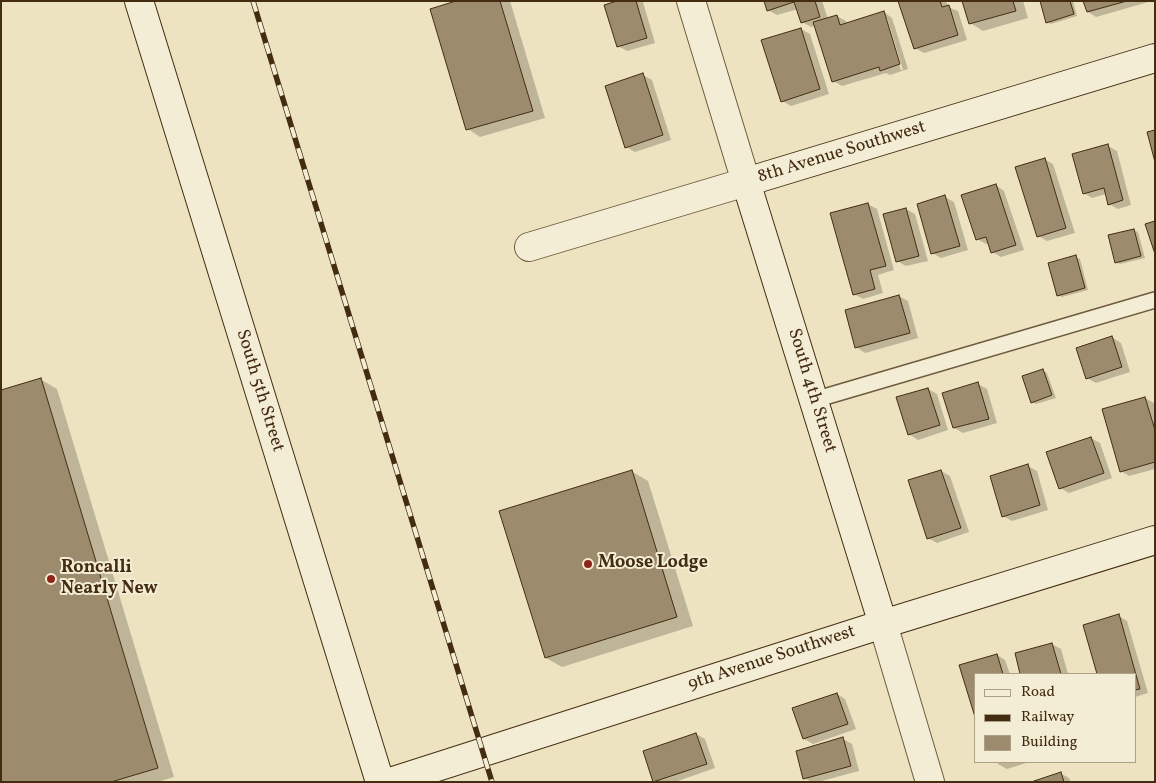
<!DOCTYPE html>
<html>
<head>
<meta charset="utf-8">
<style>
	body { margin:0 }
	#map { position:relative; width:1156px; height:783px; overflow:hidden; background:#eee3c0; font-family:Vollkorn,serif }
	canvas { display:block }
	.frame { position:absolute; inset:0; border:2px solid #442c11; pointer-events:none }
	.legend { position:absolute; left:974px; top:673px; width:162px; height:90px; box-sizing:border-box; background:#f4edd6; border:1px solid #aea087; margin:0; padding:6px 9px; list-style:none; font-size:15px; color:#442c11 }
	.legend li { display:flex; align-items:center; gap:10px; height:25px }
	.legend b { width:25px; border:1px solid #aea087 }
</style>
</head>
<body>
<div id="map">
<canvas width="1156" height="783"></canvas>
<div class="frame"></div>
<ul class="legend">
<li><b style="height:6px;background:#f4edd6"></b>Road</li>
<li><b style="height:6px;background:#442c11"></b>Railway</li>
<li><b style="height:14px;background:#9c8b6c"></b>Building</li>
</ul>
</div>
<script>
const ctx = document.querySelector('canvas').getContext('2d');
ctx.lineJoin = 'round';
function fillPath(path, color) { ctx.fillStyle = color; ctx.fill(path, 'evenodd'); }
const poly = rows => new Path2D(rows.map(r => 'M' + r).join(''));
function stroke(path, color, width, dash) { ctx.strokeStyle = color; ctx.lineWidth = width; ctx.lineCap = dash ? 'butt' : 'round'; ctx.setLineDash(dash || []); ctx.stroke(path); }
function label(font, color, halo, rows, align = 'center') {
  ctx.font = font + ' Vollkorn,serif'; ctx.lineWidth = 4; ctx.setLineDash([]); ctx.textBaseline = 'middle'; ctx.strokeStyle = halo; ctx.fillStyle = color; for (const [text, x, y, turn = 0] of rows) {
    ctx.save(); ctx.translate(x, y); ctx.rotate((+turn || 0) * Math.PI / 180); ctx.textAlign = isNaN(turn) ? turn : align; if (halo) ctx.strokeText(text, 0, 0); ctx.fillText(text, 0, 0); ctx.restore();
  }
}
const shadow = poly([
	[460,1,510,1,545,118,480,137,468,129],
	[621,1,643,2,655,43,627,51,618,46],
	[765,1,822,1,828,19,837,16,846,21,847,24,884,12,892,18,908,69,890,75,886,73,842,86,833,81,815,26,811,27,802,22,798,9,777,15,768,10],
	[885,18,887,18,903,70,901,70],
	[900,1,946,1,948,7,958,11,967,40,924,53,915,48],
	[964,1,1023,1,1028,18,983,31,970,23],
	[1041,1,1073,1,1077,16,1051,24,1047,22],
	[1085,1,1152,1,1096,17,1088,12],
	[801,29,810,34,829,94,791,106,782,101],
	[643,75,652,80,671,140,635,152,626,147],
	[1108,146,1117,151,1131,205,1118,209,1109,204,1106,194,1092,198,1084,193],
	[1044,159,1053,164,1075,233,1047,241,1038,236],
	[996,185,1004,191,1024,250,1001,257,992,252,989,243,986,244,977,239],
	[945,197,954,202,968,250,941,258,932,253],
	[868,204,877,209,894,270,878,275,883,293,863,299,854,294],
	[906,209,915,214,928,261,906,266,897,261],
	[1133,230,1138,232,1145,258,1120,264,1116,262],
	[1075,257,1080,259,1088,290,1062,297,1058,295],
	[899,296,908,301,918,338,865,353,856,347],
	[1112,337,1121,343,1130,372,1096,383,1087,378],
	[1043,370,1047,373,1056,398,1036,404,1032,402],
	[40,379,57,389,174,777,157,782,1,782],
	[978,384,987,389,997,423,963,433,954,428],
	[928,389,937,394,948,430,918,440,909,434],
	[1145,398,1154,403,1155,406,1155,469,1129,476,1121,471],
	[1091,438,1100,443,1112,478,1069,493,1060,488],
	[1028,466,1037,471,1048,510,1012,521,1003,516],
	[631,471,648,481,693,626,562,667,546,658],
	[941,471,950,476,969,532,937,543,928,538],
	[1119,616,1127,621,1148,693,1135,697,1135,674,1099,674,1085,625],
	[1052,644,1061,649,1068,674,1022,674,1016,654],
	[997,655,1005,660,1010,674,975,674,961,665],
	[837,694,845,699,856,729,813,744,804,739],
	[696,734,705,739,715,768,675,782,654,781],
	[843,739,852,744,859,771,818,782,811,782,805,778],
	[997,762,1029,762,1007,769,998,764],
	[1060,773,1069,778,1071,782,1035,782]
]);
const building = poly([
	[456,1,500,1,533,111,466,130,430,9,456,1],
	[617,1,636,1,647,38,617,47,604,5,617,1],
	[764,1,815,1,820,17,801,23,794,2,767,11,764,1],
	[898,1,940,1,942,7,949,5,958,35,914,49,898,1],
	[962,1,1013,1,1016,11,969,24,962,1],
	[1040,1,1070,1,1074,14,1046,23,1040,1],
	[1083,1,1127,1,1087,12,1083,1],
	[884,11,900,64,880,71,879,67,832,82,813,22,837,15,840,25,884,11],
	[801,28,820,89,781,102,761,40,801,28],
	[643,73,663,135,625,148,605,86,643,73],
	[1155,130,1155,162,1147,132,1155,130],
	[1108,144,1123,200,1108,205,1104,188,1083,194,1072,154,1108,144],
	[1045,158,1066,228,1037,237,1015,167,1045,158],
	[996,184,1016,245,991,253,986,237,976,240,961,195,996,184],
	[945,195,960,246,931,254,917,204,945,195],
	[868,203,886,266,870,270,875,289,853,295,830,213,868,203],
	[906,208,919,256,896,262,883,214,906,208],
	[1155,221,1155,254,1145,224,1155,221],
	[1134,229,1141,256,1115,263,1108,235,1134,229],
	[1076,255,1085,288,1057,296,1048,263,1076,255],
	[899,295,910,333,855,348,845,310,899,295],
	[1112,336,1122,367,1086,379,1076,348,1112,336],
	[1043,369,1052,395,1031,403,1022,376,1043,369],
	[41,378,158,768,111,782,1,782,1,390,41,378],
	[978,382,989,419,953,428,942,393,978,382],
	[928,388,940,425,908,435,896,397,928,388],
	[1145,397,1155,430,1155,462,1120,472,1102,409,1145,397],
	[1091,437,1104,473,1059,489,1046,452,1091,437],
	[1028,464,1040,505,1002,517,990,476,1028,464],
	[632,470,677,617,545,658,499,511,632,470],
	[941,470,961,528,927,539,908,480,941,470],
	[1119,614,1140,689,1135,690,1135,674,1097,674,1083,625,1119,614],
	[1052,643,1061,674,1020,674,1015,653,1052,643],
	[997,654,1003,674,975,674,975,717,959,665,997,654],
	[837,693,848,724,803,739,792,708,837,693],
	[696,733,707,764,653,782,643,751,696,733],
	[843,737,851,766,803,779,796,751,843,737],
	[1061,772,1064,782,1031,782,1061,772]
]);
const lane = poly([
	[814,400,1155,300]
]);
const street = poly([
	[529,247,746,182,691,1],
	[883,624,930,782]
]);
const secondary = poly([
	[139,1,380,782],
	[883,624,746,182,1155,58],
	[390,782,883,624,1155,540]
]);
const rail = poly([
	[253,1,492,782]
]);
const markers = [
	[588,564,5,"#8f2418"],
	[51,579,5,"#8f2418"]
];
const streetNames = [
	["8th Avenue Southwest",842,153,-17],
	["South 5th Street",259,391,73],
	["South 4th Street",811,391,73],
	["9th Avenue Southwest",772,659,-18]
];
const poiNames = [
	["Moose Lodge",598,564],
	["Roncalli",61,569],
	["Nearly New",61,590]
];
fillPath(shadow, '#0003');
fillPath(building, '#9c8b6c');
stroke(building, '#442c11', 1);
stroke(lane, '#6e5a3d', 18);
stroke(street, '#6e5a3d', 30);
stroke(secondary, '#442c11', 30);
stroke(lane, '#f4edd6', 15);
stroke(street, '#f4edd6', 28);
stroke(secondary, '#f4edd6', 28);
stroke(rail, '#442c11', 5.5);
stroke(rail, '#f4edd6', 4, [11]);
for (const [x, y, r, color] of markers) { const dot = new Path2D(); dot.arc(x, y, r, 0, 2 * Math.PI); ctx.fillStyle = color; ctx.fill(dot); stroke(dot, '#f4edd6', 2); }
label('18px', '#442c11', '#f4edd6', streetNames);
label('bold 18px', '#442c11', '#f4edd6', poiNames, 'left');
</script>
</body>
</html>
